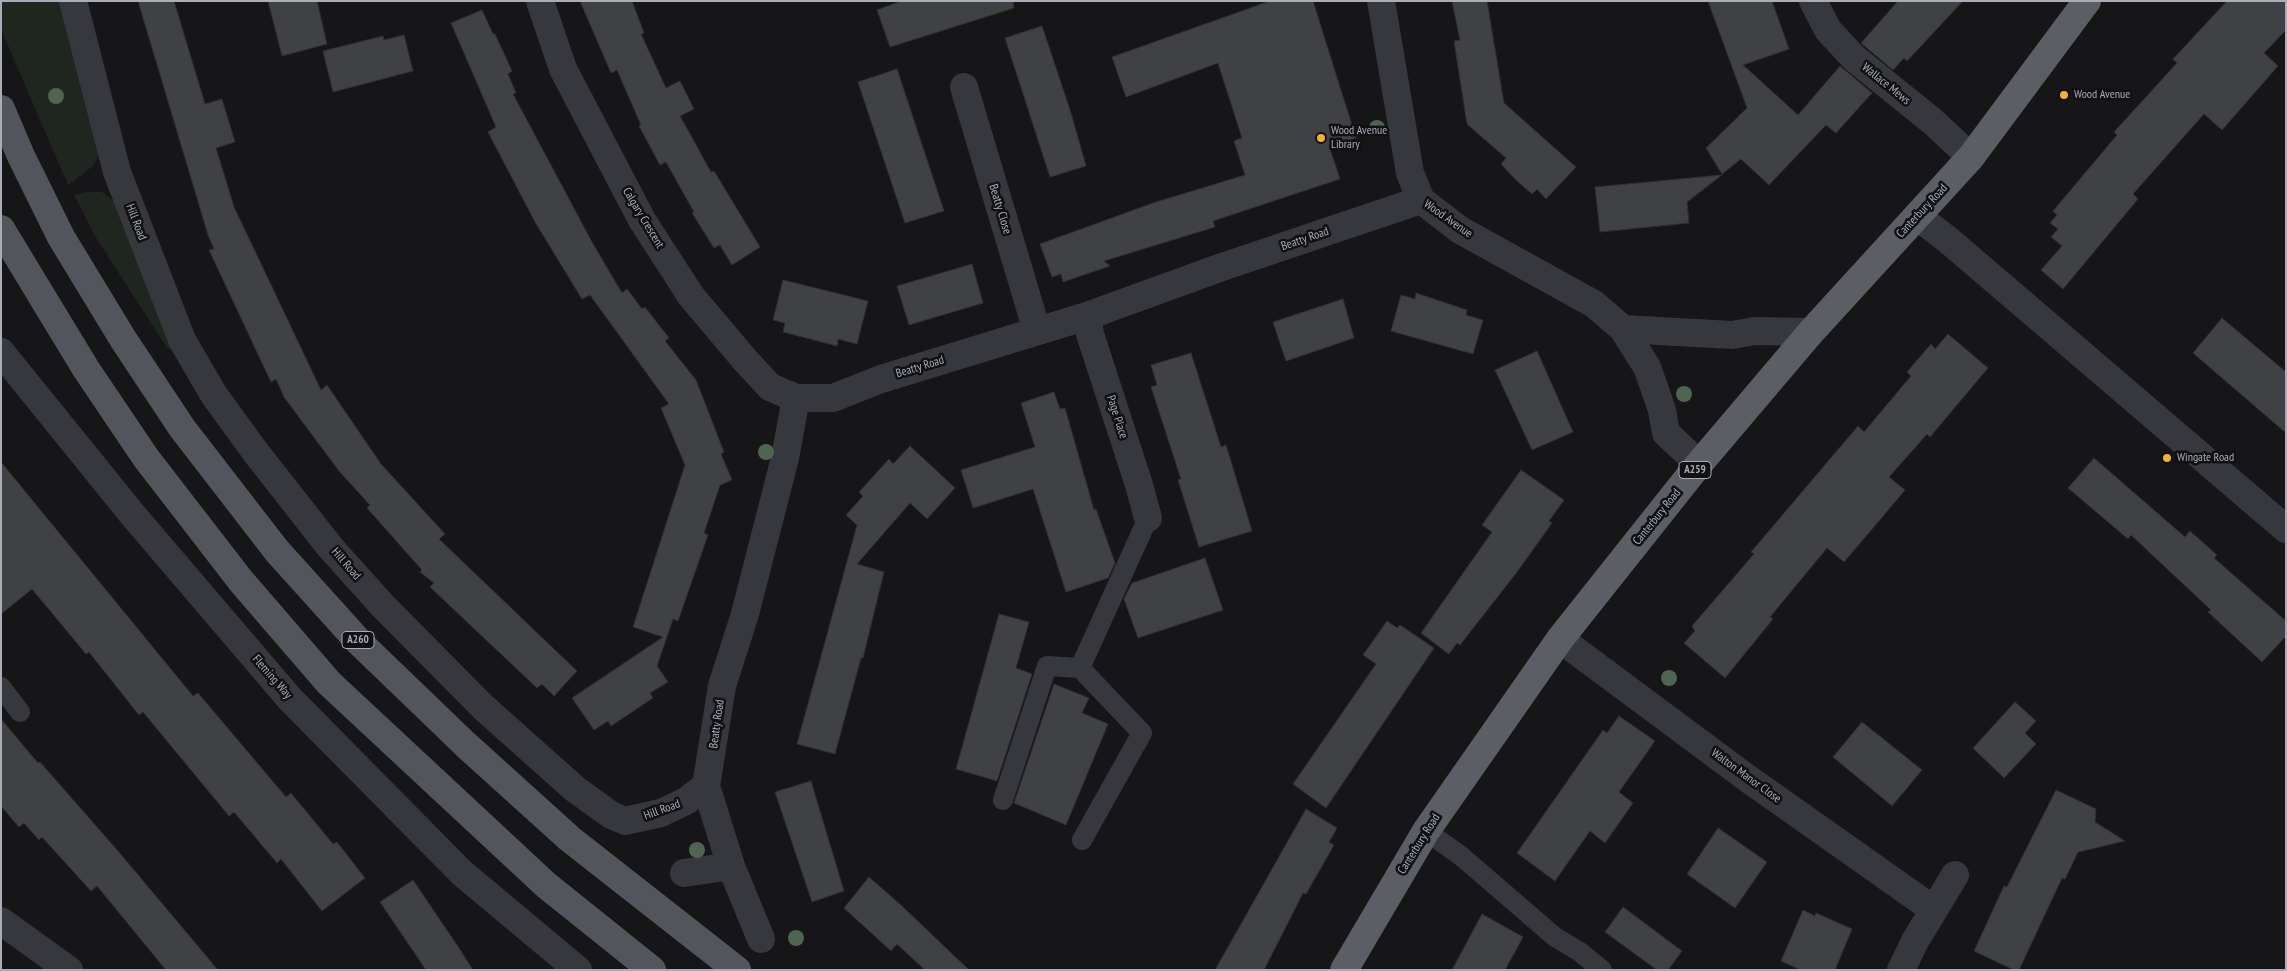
<!DOCTYPE html>
<html>
<head>
<meta charset="utf-8">
<style>
	body { margin:0 }
	#map { position:relative; width:2287px; height:971px; overflow:hidden; background:#161618; font-family:"PT Sans Narrow",sans-serif }
	canvas { display:block }
	.frame { position:absolute; inset:0; border:2px solid #a8adb8; pointer-events:none }
</style>
</head>
<body>
<div id="map">
<canvas width="2287" height="971"></canvas>
<div class="frame"></div>
</div>
<script>
const ctx = document.querySelector('canvas').getContext('2d');
ctx.lineJoin = 'round';
function fillPath(path, color) { ctx.fillStyle = color; ctx.fill(path, 'evenodd'); }
const poly = rows => new Path2D(rows.map(r => 'M' + r).join(''));
function stroke(path, color, width, dash) { ctx.strokeStyle = color; ctx.lineWidth = width; ctx.lineCap = dash ? 'butt' : 'round'; ctx.setLineDash(dash || []); ctx.stroke(path); }
function label(font, color, halo, rows, align = 'center') {
  ctx.font = font + ' "PT Sans Narrow",sans-serif'; ctx.lineWidth = 5; ctx.setLineDash([]); ctx.textBaseline = 'middle'; ctx.strokeStyle = halo; ctx.fillStyle = color; for (const [text, x, y, turn = 0] of rows) {
    ctx.save(); ctx.translate(x, y); ctx.rotate((+turn || 0) * Math.PI / 180); ctx.textAlign = isNaN(turn) ? turn : align; if (halo) ctx.strokeText(text, 0, 0); ctx.fillText(text, 0, 0); ctx.restore();
  }
}
const green = poly([
	[1,1,61,1,99,155,93,166,68,185,1,29],
	[87,192,102,192,115,202,174,345,170,349,167,348,95,236,74,195]
]);
const building = poly([
	[138,1,174,1,205,104,222,99,235,142,216,148,234,207,321,390,327,385,381,464,445,534,439,539,577,671,554,696,542,684,537,688,430,587,434,583,420,572,422,570,367,508,370,505,339,471,284,397,276,379,271,382,209,250,214,249,208,235,138,1],
	[268,1,317,1,327,44,282,56,268,1],
	[580,1,632,1,644,33,641,34,666,88,680,81,694,109,680,116,711,172,714,171,760,247,732,265,720,245,714,248,692,213,694,212,666,162,660,165,639,126,641,125,617,70,611,73,580,1],
	[901,1,1013,1,1014,8,890,47,877,10,901,1],
	[1270,1,1313,1,1356,138,1329,146,1340,179,1213,221,1215,227,1104,261,1110,266,1063,282,1061,274,1052,277,1040,244,1153,203,1245,175,1234,141,1242,138,1218,63,1126,97,1112,57,1270,1],
	[1452,1,1487,1,1504,103,1576,167,1546,199,1537,189,1532,194,1515,179,1501,164,1506,158,1467,124,1454,41,1460,40,1452,1],
	[1708,1,1772,1,1789,49,1743,65,1798,115,1840,66,1872,93,1836,133,1826,125,1769,185,1741,159,1722,174,1706,148,1747,108,1708,1],
	[1898,1,1963,1,1907,61,1904,58,1893,70,1861,43,1898,1],
	[2227,1,2286,1,2286,30,2264,53,2278,66,2222,130,2204,114,2133,194,2138,199,2063,289,2041,270,2062,246,2051,237,2058,229,2050,223,2057,215,2053,211,2117,135,2114,132,2177,63,2173,59,2227,1],
	[482,10,493,34,495,34,512,71,508,74,516,93,513,94,592,242,622,293,627,289,642,309,645,307,669,338,665,341,696,380,724,452,721,454,732,480,720,485,704,533,708,535,678,621,673,619,657,666,668,682,650,693,653,698,611,726,608,721,594,730,572,698,663,637,633,627,685,465,661,408,669,404,590,295,582,299,535,222,488,132,496,127,451,23,482,10],
	[1042,26,1071,113,1086,166,1050,177,1005,38,1042,26],
	[404,35,413,71,333,92,323,51,383,36,384,40,404,35],
	[897,69,944,211,905,223,858,82,897,69],
	[1722,175,1687,202,1689,223,1600,232,1595,187,1722,175],
	[972,264,983,303,909,325,897,286,972,264],
	[783,280,868,301,857,344,838,339,837,346,783,332,785,323,773,320,783,280],
	[1416,293,1467,310,1466,315,1483,320,1473,354,1391,331,1401,295,1415,299,1416,293],
	[1343,299,1354,338,1286,361,1273,322,1343,299],
	[2222,318,2286,372,2286,433,2193,353,2222,318],
	[1948,334,1988,368,1930,437,1927,434,1889,477,1905,490,1873,528,1844,562,1827,548,1770,617,1773,619,1725,678,1684,643,1695,631,1692,626,1754,554,1751,552,1858,426,1864,432,1911,376,1907,372,1931,344,1935,349,1948,334],
	[1537,351,1573,432,1532,450,1495,370,1537,351],
	[1191,353,1221,447,1226,445,1252,531,1199,547,1178,480,1181,479,1151,387,1157,385,1151,365,1191,353],
	[1054,392,1060,409,1065,408,1094,510,1096,509,1115,563,1108,578,1066,592,1033,489,973,508,961,470,1035,447,1021,403,1054,392],
	[910,446,955,488,927,519,910,503,857,564,884,572,863,658,861,658,835,754,797,744,857,525,846,515,863,496,859,492,889,459,893,464,910,446],
	[2094,458,2185,537,2190,531,2217,555,2214,558,2286,621,2286,636,2262,662,2208,612,2211,610,2131,535,2128,539,2068,488,2094,458],
	[1,462,193,696,198,693,286,797,291,793,333,844,337,842,365,878,322,911,281,859,277,863,234,812,229,816,143,712,139,715,89,652,86,654,32,589,1,614,1,462],
	[1521,470,1564,500,1549,521,1552,523,1517,572,1460,645,1457,643,1449,654,1421,633,1492,532,1482,525,1521,470],
	[1205,558,1223,610,1138,638,1124,599,1132,583,1205,558],
	[999,614,1029,622,1016,668,1032,674,997,781,956,769,999,614],
	[1387,621,1397,628,1400,625,1434,648,1326,808,1293,784,1376,664,1363,655,1387,621],
	[1054,684,1089,698,1082,713,1108,724,1066,825,1014,803,1054,684],
	[2015,702,2036,721,2025,733,2036,744,2004,778,1973,748,2015,702],
	[1619,716,1655,741,1619,792,1633,803,1605,843,1590,831,1555,881,1517,853,1603,730,1607,733,1619,716],
	[1,719,38,763,40,762,118,851,218,970,166,970,97,886,91,891,42,837,39,840,24,823,19,827,1,806,1,719],
	[1862,722,1922,770,1892,806,1833,757,1862,722],
	[811,781,844,891,812,902,775,792,811,781],
	[2056,790,2096,809,2095,822,2125,841,2078,852,2065,879,2062,878,2019,970,2014,970,1974,951,2004,886,2007,887,2056,790],
	[1306,809,1337,828,1329,842,1334,845,1306,894,1303,893,1264,970,1215,970,1306,809],
	[1718,828,1767,862,1735,908,1687,874,1718,828],
	[869,877,902,906,969,970,925,970,897,944,891,951,844,908,869,877],
	[413,880,459,948,473,970,426,970,380,902,413,880],
	[1623,907,1682,951,1668,970,1657,970,1605,932,1623,907],
	[1803,910,1815,916,1816,913,1852,929,1835,970,1801,970,1781,961,1803,910],
	[1482,914,1523,937,1505,970,1452,970,1482,914]
]);
const service = poly([
	[1080,668,1142,733,1082,840],
	[1,687,20,712],
	[1003,800,1047,666,1080,668,1148,518],
	[1426,831,1461,856,1555,937,1580,952,1602,970]
]);
const minor = poly([
	[73,1,117,172,182,340,214,395,257,454,330,547,383,606,483,707,575,789,611,815,625,821,661,813,686,801,706,786],
	[540,1,563,69,642,220,691,296,745,360,770,387,796,398,833,398,881,379,1087,316,1222,267,1421,200],
	[1381,1,1410,173,1421,200,1460,230,1594,304,1623,329,1647,367,1662,410,1666,433,1699,464],
	[1813,1,1828,30,1854,58,1932,121,1971,157],
	[964,87,1037,331],
	[1918,217,1947,239,2286,529],
	[1087,316,1090,334,1139,485,1148,518],
	[1623,329,1732,335,1755,331,1811,332],
	[1,352,132,514,290,699,462,873,578,970],
	[1560,639,1747,778,1934,910],
	[684,873,731,866],
	[1,921,69,970],
	[761,939,731,866,706,786,722,686,745,614,785,458,796,398],
	[1901,970,1915,941,1955,875]
]);
const primary = poly([
	[1,109,21,156,61,237,123,339,182,428,277,551,360,643,466,745,570,839,737,970],
	[1,229,86,369,146,458,241,581,329,683,546,885,652,970]
]);
const trunk = poly([
	[1344,970,1426,831,1560,639,1699,464,1811,332,1971,157,2087,1]
]);
const trees = [
	[56,96],
	[1377,128],
	[1684,394],
	[766,452],
	[1669,678],
	[697,850],
	[796,938]
];
const markers = [
	[2064,95,5,"#f2b134"],
	[1321,138,5,"#f2b134"],
	[2167,458,5,"#f2b134"]
];
const shields = [
	[1695,470,32],
	[358,640,32]
];
const shieldNames = [
	["A259",1695,470],
	["A260",358,640]
];
const streetNames = [
	["Wallace Mews",1886,84,39],
	["Beatty Close",1000,209,73],
	["Canterbury Road",1922,211,-47],
	["Calgary Crescent",643,218,59],
	["Wood Avenue",1448,219,35],
	["Hill Road",136,222,69],
	["Beatty Road",1305,239,-19],
	["Beatty Road",920,367,-17],
	["Page Place",1117,417,72],
	["Canterbury Road",1657,517,-51],
	["Hill Road",346,564,49],
	["Fleming Way",272,677,49],
	["Beatty Road",717,724,-82],
	["Walton Manor Close",1746,776,36],
	["Hill Road",662,810,-20],
	["Canterbury Road",1419,844,-58]
];
const poiNames = [
	["Wood Avenue",2074,95],
	["Wood Avenue",1331,131],
	["Library",1331,145],
	["Wingate Road",2177,458]
];
fillPath(green, '#1e261f');
fillPath(building, '#404145');
stroke(building, '#303034', 1);
stroke(service, '#37383d', 20);
stroke(minor, '#37383d', 28);
stroke(primary, '#53555c', 28);
stroke(trunk, '#5b5e65', 28);
ctx.fillStyle = '#506452';
for (const [x, y] of trees) { ctx.beginPath(); ctx.arc(x, y, 8, 0, 2 * Math.PI); ctx.fill(); }
for (const [x, y, r, color] of markers) { const dot = new Path2D(); dot.arc(x, y, r, 0, 2 * Math.PI); ctx.fillStyle = color; ctx.fill(dot); stroke(dot, '#111113', 2); }
for (const [x, y, w] of shields) { const box = new Path2D(); box.roundRect(x - w / 2, y - 8.5, w, 17, 4); ctx.fillStyle = '#111113'; ctx.fill(box); stroke(box, '#a8adb8', 1); }
label('bold 11px', '#a8adb8', null, shieldNames);
label('12px', '#a8adb8', '#111113', streetNames);
label('12px', '#a8adb8', '#111113', poiNames, 'left');
</script>
</body>
</html>
